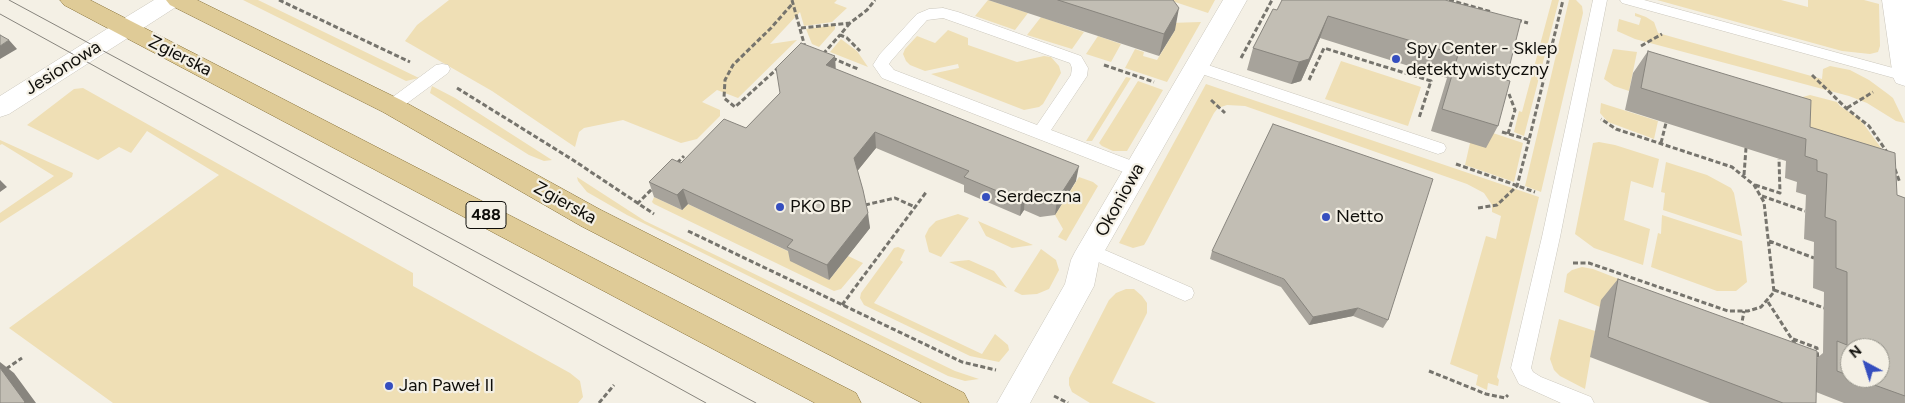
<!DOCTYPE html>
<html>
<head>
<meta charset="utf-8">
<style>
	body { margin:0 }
	#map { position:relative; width:1905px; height:403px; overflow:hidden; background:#f4f0e5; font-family:Figtree,sans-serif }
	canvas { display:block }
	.north { position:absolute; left:1840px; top:338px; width:50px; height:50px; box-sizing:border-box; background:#f4f0e5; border:1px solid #98968d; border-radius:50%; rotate:320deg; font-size:14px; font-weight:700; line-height:20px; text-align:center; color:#0f0e0a }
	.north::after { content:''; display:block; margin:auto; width:18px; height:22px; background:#354ebf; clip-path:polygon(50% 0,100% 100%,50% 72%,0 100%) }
</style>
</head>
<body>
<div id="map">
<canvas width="1905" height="403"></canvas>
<div class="north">N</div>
</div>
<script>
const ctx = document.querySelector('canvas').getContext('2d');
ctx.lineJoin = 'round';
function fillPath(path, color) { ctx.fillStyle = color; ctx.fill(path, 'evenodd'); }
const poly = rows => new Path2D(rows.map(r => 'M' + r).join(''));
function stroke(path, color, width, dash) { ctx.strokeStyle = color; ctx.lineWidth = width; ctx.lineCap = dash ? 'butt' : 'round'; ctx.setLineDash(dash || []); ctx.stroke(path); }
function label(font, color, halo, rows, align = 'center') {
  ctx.font = font + ' Figtree,sans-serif'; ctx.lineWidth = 4.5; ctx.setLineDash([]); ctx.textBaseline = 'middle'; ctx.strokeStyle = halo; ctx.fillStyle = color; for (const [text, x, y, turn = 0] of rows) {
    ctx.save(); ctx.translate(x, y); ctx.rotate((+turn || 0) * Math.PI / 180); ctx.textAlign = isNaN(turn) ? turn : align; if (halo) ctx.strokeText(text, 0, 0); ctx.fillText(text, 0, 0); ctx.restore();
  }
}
const green = poly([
	[243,0,258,0,419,78,406,81],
	[449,0,837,0,834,3,847,8,832,22,804,26,800,12,770,44,797,40,738,98,717,90,702,102,720,110,720,116,697,139,681,143,623,120,584,128,579,132,575,147,492,91,405,41,417,25],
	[988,0,1028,13,1015,30,975,16],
	[1169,0,1215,0,1208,13],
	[1552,0,1559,0,1524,136,1514,132,1519,111,1522,112],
	[1569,0,1576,0,1582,6,1583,13,1541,192,1525,186],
	[1657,0,1781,0,1808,7,1808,0,1864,0,1879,4,1880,46,1878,52,1870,54,1842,51],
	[1635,13,1646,17,1654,22,1658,33,1822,79,1823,69,1830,66,1850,70,1869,80,1888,94,1893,98,1905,123,1896,121,1867,103,1849,96,1635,39,1617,31,1619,19,1639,25,1641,18,1635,16],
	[1041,17,1084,32,1072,49,1027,35],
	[1201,22,1167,82,1125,68,1135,49,1144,52,1143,56,1157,60,1175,30,1169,23],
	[835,25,835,29,819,47,812,44,806,29],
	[948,30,968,38,968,45,1017,62,1044,56,1051,57,1059,66,1061,73,1043,104,1039,107,1024,110,931,74,959,68,958,64,925,71,910,65,906,61,903,54,905,49,917,36,935,43],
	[1098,36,1121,44,1111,62,1086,54],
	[841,39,857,51,868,67,830,52],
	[1613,49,1637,52,1629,91,1614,86,1604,79],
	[1341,61,1421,87,1408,126,1325,99],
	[1126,77,1131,78,1092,141,1086,141],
	[1138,81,1163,90,1127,151,1113,151,1102,146,1099,143],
	[1206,84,1539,197,1497,377,1499,380,1498,386,1488,383,1487,390,1476,385,1478,375,1450,364,1486,236,1496,239,1501,216,1492,212,1492,205,1484,193,1467,184,1245,106,1227,105,1218,108,1214,113,1147,240,1144,245,1133,248,1119,243],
	[432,86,455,98,552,160,544,161,529,155,430,93],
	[83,88,413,273,413,286,570,373,580,381,583,397,578,403,113,403,9,328,219,175,147,131,131,153,119,147,98,160,27,125,74,89],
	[1810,95,1837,102,1840,106,1860,119,1884,152,1792,122,1799,98],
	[1601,103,1658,121,1654,139,1608,122,1600,113],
	[1490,132,1523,143,1514,182,1465,165,1470,143],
	[0,140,73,173,72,177,0,223,0,213,54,176,2,144,0,145],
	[1599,142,1615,145,1659,159,1653,188,1631,181,1624,220,1650,229,1643,265,1594,248,1575,234,1593,143],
	[1666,162,1707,175,1731,188,1734,193,1742,236,1663,210,1665,193,1661,192],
	[577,177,645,221,955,371,979,379,965,381,948,376,627,215,587,192,578,181],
	[1079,177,1093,182,1098,186,1066,241,1058,237,1063,229,1055,215],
	[654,197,682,210,688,204,796,255,829,280,848,256,863,263,841,289,834,291,654,204,652,202],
	[958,214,969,218,941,257,929,252,925,236,929,228,936,221],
	[1662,215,1742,241,1747,282,1736,291,1717,291,1651,267,1658,233,1661,234],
	[978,221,1033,245,1012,248,986,236],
	[898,247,905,250,900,260,903,262,874,303,982,354,995,334,1008,345,1009,350,999,362,970,356,864,305,860,298,861,293,894,248],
	[1041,249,1056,260,1059,270,1049,289,1037,294,1022,295,1014,291],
	[969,260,994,271,1007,288,949,262],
	[1582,267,1593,269,1642,288,1637,313,1600,307,1564,292,1567,274,1572,270],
	[1126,289,1134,289,1142,296,1147,303,1147,313,1112,383,1156,403,1090,403,1072,392,1069,385,1069,378,1109,300,1116,293],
	[1559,319,1595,331,1585,389,1560,376,1554,370,1550,359]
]);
const path = poly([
	[279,0,410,62],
	[792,0,805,47],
	[1449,0,1492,12],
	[1517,20,1528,23],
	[850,23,840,35,847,38,860,51],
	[801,28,850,23,867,10,875,0],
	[1641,46,1662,34],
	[823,54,840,35],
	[832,58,858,69],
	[1241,58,1272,0],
	[1104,65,1154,82],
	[779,67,735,107,724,98,725,80,733,65,771,28,793,3],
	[1812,75,1846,108,1869,126,1887,152],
	[1309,80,1324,48,1431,81,1419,118],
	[457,88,573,160,654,214],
	[1211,100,1225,113],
	[1847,108,1873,92],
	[1502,132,1529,140,1563,0],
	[1508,134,1515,110,1509,94],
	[1661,143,1666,123],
	[677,163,684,156],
	[1456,164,1535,192],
	[1895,169,1900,183],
	[1744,175,1746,148],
	[1755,185,1780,193,1779,159],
	[1762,196,1805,211],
	[637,204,654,187],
	[865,205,895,198,915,207],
	[1478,208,1497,205,1517,186,1529,140],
	[688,231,962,362,996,370],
	[1769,241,1814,258],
	[1573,263,1589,263,1728,311,1748,311,1761,307,1774,292,1764,202,1754,185,1732,167,1616,129,1601,119],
	[1774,290,1824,308],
	[1768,302,1797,347],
	[842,305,927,191],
	[1741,328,1744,311],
	[1793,339,1817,348,1818,361],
	[1429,371,1486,394,1505,398,1508,395],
	[0,373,22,358],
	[1054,396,1068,403],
	[599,403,614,385]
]);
const service = poly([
	[1593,0,1607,0,1560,237,1531,368,1533,372,1541,377,1591,397,1594,403,1561,403,1519,384,1511,368,1542,237,1593,0],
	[1620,0,1644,0,1904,71,1905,81,1622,3,1620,0],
	[943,8,958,12,1081,56,1088,68,1087,76,1051,130,1143,165,1146,170,1143,175,1137,176,1131,175,882,78,873,65,880,54,917,14,929,9,943,8],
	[943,18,1070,63,1072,68,1071,75,1037,125,894,70,889,64,891,61,927,20,943,18],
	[1196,61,1444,144,1446,148,1444,152,1438,154,1432,152,1190,70,1188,66,1190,62,1196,61],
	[442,64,448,65,450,69,448,73,398,110,392,112,386,110,384,106,386,102,436,65,442,64],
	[1091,244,1192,288,1194,293,1192,298,1185,301,1178,298,1085,256,1082,251,1085,246,1091,244]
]);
const minor = poly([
	[1223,0,1247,0,1099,261,1094,286,1030,403,997,403,1065,284,1071,260,1075,252,1223,0],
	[1882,0,1905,0,1905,86,1896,83,1893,77,1882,0],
	[126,20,134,22,138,28,134,34,9,114,0,117,0,96,118,22,126,20]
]);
const tertiary = poly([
	[154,0,183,0,179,5,134,34,126,36,118,34,114,28,118,22,154,0]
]);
const primary = poly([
	[60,0,90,0,856,393,861,403,815,403,64,5,60,0],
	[166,0,197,0,401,100,601,210,964,393,969,403,922,403,581,226,383,112,170,5,166,0]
]);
const tram = poly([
	[9,0,756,403],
	[0,14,706,403]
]);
const wall = poly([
	[988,0,1173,0,1175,30,1159,56],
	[1445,0,1506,80,1498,126,1486,148,1431,131,1447,78,1320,38,1301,81,1291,84,1247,70,1253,48,1277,10],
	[1648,51,1810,127,1897,195,1905,198,1905,403,1844,403,1816,392,1816,403,1710,403,1590,357,1601,300,1618,279,1817,358,1823,353,1824,292,1813,288,1814,242,1804,239,1806,195,1796,192,1797,182,1785,178,1786,161,1625,110,1633,73],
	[1850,348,1880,378,1850,378],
	[836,69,1076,181,1055,215,1040,217,1024,210,1020,216,964,192,964,185,876,148,857,171,870,228,829,280,790,261,788,251,688,204,682,210,654,197,649,182,681,163,746,128,780,93],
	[1212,251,1388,320,1383,328,1353,316,1309,325,1281,287,1210,259]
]);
const shadedWall = poly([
	[1179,8,1175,30,1159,56,1164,34],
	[1328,16,1320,38,1301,81,1291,84,1299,62],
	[9,40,17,49,0,59,0,46],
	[835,56,836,72,826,65],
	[875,132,876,148,855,174,854,158],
	[1079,166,1076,181,1055,215,1057,200],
	[0,180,7,187,0,192],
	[683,189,688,204,682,210,677,195],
	[1025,195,1024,210,1020,216,1021,201],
	[868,213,870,228,829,280,827,265],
	[1358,308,1353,316,1309,325,1313,317],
	[0,362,14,373,36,403,24,403,0,368]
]);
const building = poly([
	[1058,0,1173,0,1179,8,1164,34,1058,0],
	[1282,0,1445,0,1521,20,1506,80,1510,81,1498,126,1442,109,1458,55,1328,16,1309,59,1299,62,1253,48,1273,9,1277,10,1282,0],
	[0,35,9,40,0,46,0,35],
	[801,43,835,56,826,65,1079,166,1057,200,1042,202,1025,195,1021,201,964,177,969,171,875,132,854,158,863,190,868,213,827,265,787,247,793,240,683,189,677,195,649,182,672,159,681,163,724,119,746,128,780,93,776,68,801,43],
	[1648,51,1811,100,1810,127,1895,153,1897,195,1905,198,1905,396,1855,378,1880,378,1880,348,1850,348,1850,376,1837,371,1837,341,1847,345,1847,272,1836,268,1836,221,1825,217,1827,174,1817,171,1817,160,1805,156,1806,139,1641,88,1648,51],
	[1273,124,1433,179,1388,320,1358,308,1313,317,1284,279,1212,251,1273,124],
	[1618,279,1817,351,1816,403,1783,403,1608,337,1618,279],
	[0,368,25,402,24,403,0,403,0,368]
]);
const markers = [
	[1396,59,5,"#354ebf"],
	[986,197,5,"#354ebf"],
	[780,207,5,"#354ebf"],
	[1326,217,5,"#354ebf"],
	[389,386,5,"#354ebf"]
];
const shields = [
	[486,215,40]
];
const shieldNames = [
	["488",486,215]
];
const poiNames = [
	["Spy Center - Sklep",1406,49],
	["detektywistyczny",1406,70],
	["Serdeczna",996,197],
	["PKO BP",790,207],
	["Netto",1336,217],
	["Jan Paweł II",399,386]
];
const streetNames = [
	["Zgierska",180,56,27],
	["Jesionowa",63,68,-32],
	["Okoniowa",1120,200,-61],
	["Zgierska",565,203,29]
];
fillPath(green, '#efdfb5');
stroke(service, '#cbc7bd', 1);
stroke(minor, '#cbc7bd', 1);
stroke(tertiary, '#cbc7bd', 1);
stroke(primary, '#887239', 1);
stroke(path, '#76746d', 3, [5, 2.5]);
fillPath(service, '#fff');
fillPath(minor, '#fff');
fillPath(tertiary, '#fff');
fillPath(primary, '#dfcb97');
stroke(tram, '#87847d', 1);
fillPath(wall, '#a7a39b');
fillPath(shadedWall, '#88857e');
fillPath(building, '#c2beb4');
stroke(building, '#88857e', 1);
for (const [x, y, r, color] of markers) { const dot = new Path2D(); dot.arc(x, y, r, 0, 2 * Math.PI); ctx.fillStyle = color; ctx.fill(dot); stroke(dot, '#f4f0e5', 2); }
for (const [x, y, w] of shields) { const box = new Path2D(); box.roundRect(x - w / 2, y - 13.5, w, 27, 4); ctx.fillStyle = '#f4f0e5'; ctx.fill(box); stroke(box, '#0f0e0a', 1); }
label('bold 16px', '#0f0e0a', null, shieldNames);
label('18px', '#0f0e0a', '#f4f0e5', poiNames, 'left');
label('18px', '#0f0e0a', '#f4f0e5', streetNames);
</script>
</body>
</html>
